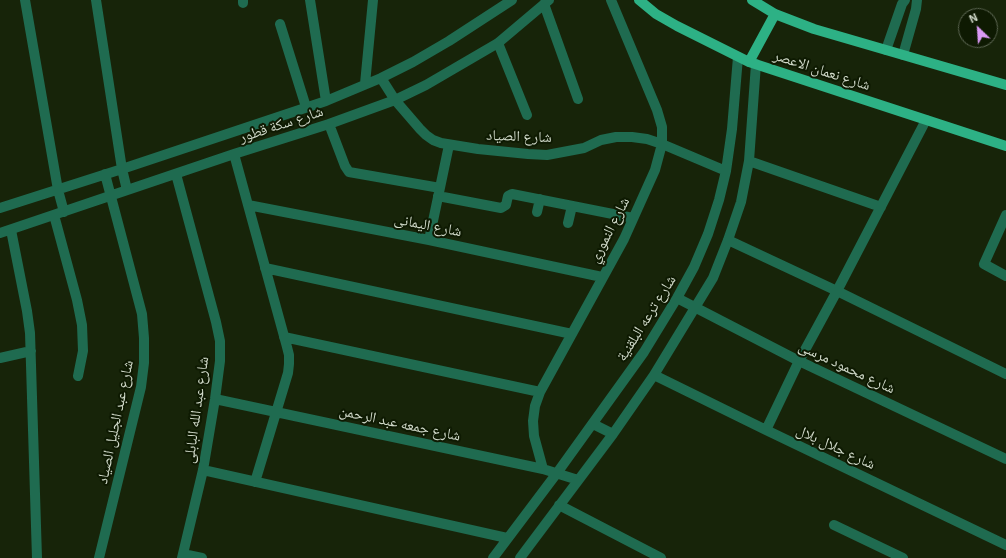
<!DOCTYPE html>
<html>
<head>
<meta charset="utf-8">
<style>
	body { margin:0 }
	#map { position:relative; width:1006px; height:558px; overflow:hidden; background:#172409; font-family:"Exo 2",sans-serif }
	canvas { display:block }
	.north { position:absolute; left:958px; top:8px; width:40px; height:40px; box-sizing:border-box; background:#0e1a02; border:1px solid #5c6652; border-radius:50%; rotate:335deg; font-size:11px; font-weight:700; line-height:16px; text-align:center; color:#d0d9c9 }
	.north::after { content:''; display:block; margin:auto; width:14px; height:18px; background:#db99f6; clip-path:polygon(50% 0,100% 100%,50% 72%,0 100%) }
</style>
</head>
<body>
<div id="map">
<canvas width="1006" height="558"></canvas>
<div class="north">N</div>
</div>
<script>
const ctx = document.querySelector('canvas').getContext('2d');
ctx.lineJoin = 'round';
const poly = rows => new Path2D(rows.map(r => 'M' + r).join(''));
function stroke(path, color, width, dash) { ctx.strokeStyle = color; ctx.lineWidth = width; ctx.lineCap = dash ? 'butt' : 'round'; ctx.setLineDash(dash || []); ctx.stroke(path); }
function label(font, color, halo, rows, align = 'center') {
  ctx.font = font + ' "Exo 2","Noto Naskh Arabic",sans-serif'; ctx.lineWidth = 4; ctx.setLineDash([]); ctx.textBaseline = 'middle'; ctx.strokeStyle = halo; ctx.fillStyle = color; for (const [text, x, y, turn = 0] of rows) {
    ctx.save(); ctx.translate(x, y); ctx.rotate((+turn || 0) * Math.PI / 180); ctx.textAlign = isNaN(turn) ? turn : align; if (halo) ctx.strokeText(text, 0, 0); ctx.fillText(text, 0, 0); ctx.restore();
  }
}
const minor = poly([
	[25,0,58,190,64,212],
	[96,0,122,169,127,190],
	[243,0,243,3],
	[310,0,326,101],
	[544,4,578,99],
	[280,24,306,107],
	[498,43,527,115],
	[886,50,902,4,905,0],
	[903,55,916,9,917,0],
	[381,78,395,100,420,129,426,135,433,140,441,143,478,149,528,154,547,155,584,148,601,140,616,137,632,137,647,139,662,144,726,171],
	[365,84,373,0],
	[329,124,345,166,349,172,440,188],
	[234,154,287,347,289,355,289,364,288,373,255,482],
	[749,161,881,207],
	[176,174,216,322,220,341,220,361,215,399,203,470,182,558],
	[438,196,501,208,506,205,508,196,512,194,633,218],
	[248,205,429,240,602,277],
	[0,208,122,169,326,101,381,78,413,62,449,41,512,0],
	[537,212,540,199],
	[54,215,77,300,82,325,83,351,78,376],
	[1006,215,984,264,1006,276],
	[568,223,572,206],
	[11,230,27,311,30,333,37,558],
	[0,233,234,154,329,124,395,100,426,85,498,43,549,0],
	[429,240,449,145],
	[728,240,837,291,1006,374],
	[265,268,572,334],
	[677,298,799,361,1006,459],
	[284,337,540,392],
	[0,358,31,351],
	[654,375,766,430,1006,545],
	[215,399,543,469,578,480],
	[593,424,613,434],
	[766,430,799,361,837,291,926,120],
	[543,469,534,436,533,421,535,406,540,392,624,239,655,170,662,144,662,127,657,110,611,0],
	[203,470,507,538],
	[559,505,661,558],
	[834,525,903,558],
	[183,554,202,558],
	[99,558,141,387,144,363,144,338,142,314,105,174],
	[493,558,557,473,644,352,677,298,694,267,708,234,719,200,726,171,732,129,738,57],
	[520,558,613,434,654,375,713,278,728,240,741,202,749,161,756,64]
]);
const major = poly([
	[639,0,656,14,677,26,749,62,1006,146],
	[752,0,775,14,814,29,1006,85],
	[749,62,775,14]
]);
const streetNames = [
	["شارع نعمان الاعصر",822,70,18],
	["شارع سكة قطور",281,124,-18],
	["شارع الصياد",519,136,2],
	["شارع اليمانى",428,225,11],
	["شارع النموري",609,230,-63],
	["شارع ترعه البلقنية",646,318,-58],
	["شارع محمود مرسى",847,367,25],
	["شارع عبد الله البابلى",196,410,-82],
	["شارع عبد الجليل الصياد",115,422,-78],
	["شارع جمعه عبد الرحمن",400,423,12],
	["شارع جلال بلال",836,447,25]
];
stroke(minor, '#1f6b50', 10);
stroke(major, '#2db185', 10);
label('15px', '#d0d9c9', '#0e1a02', streetNames);
</script>
</body>
</html>
